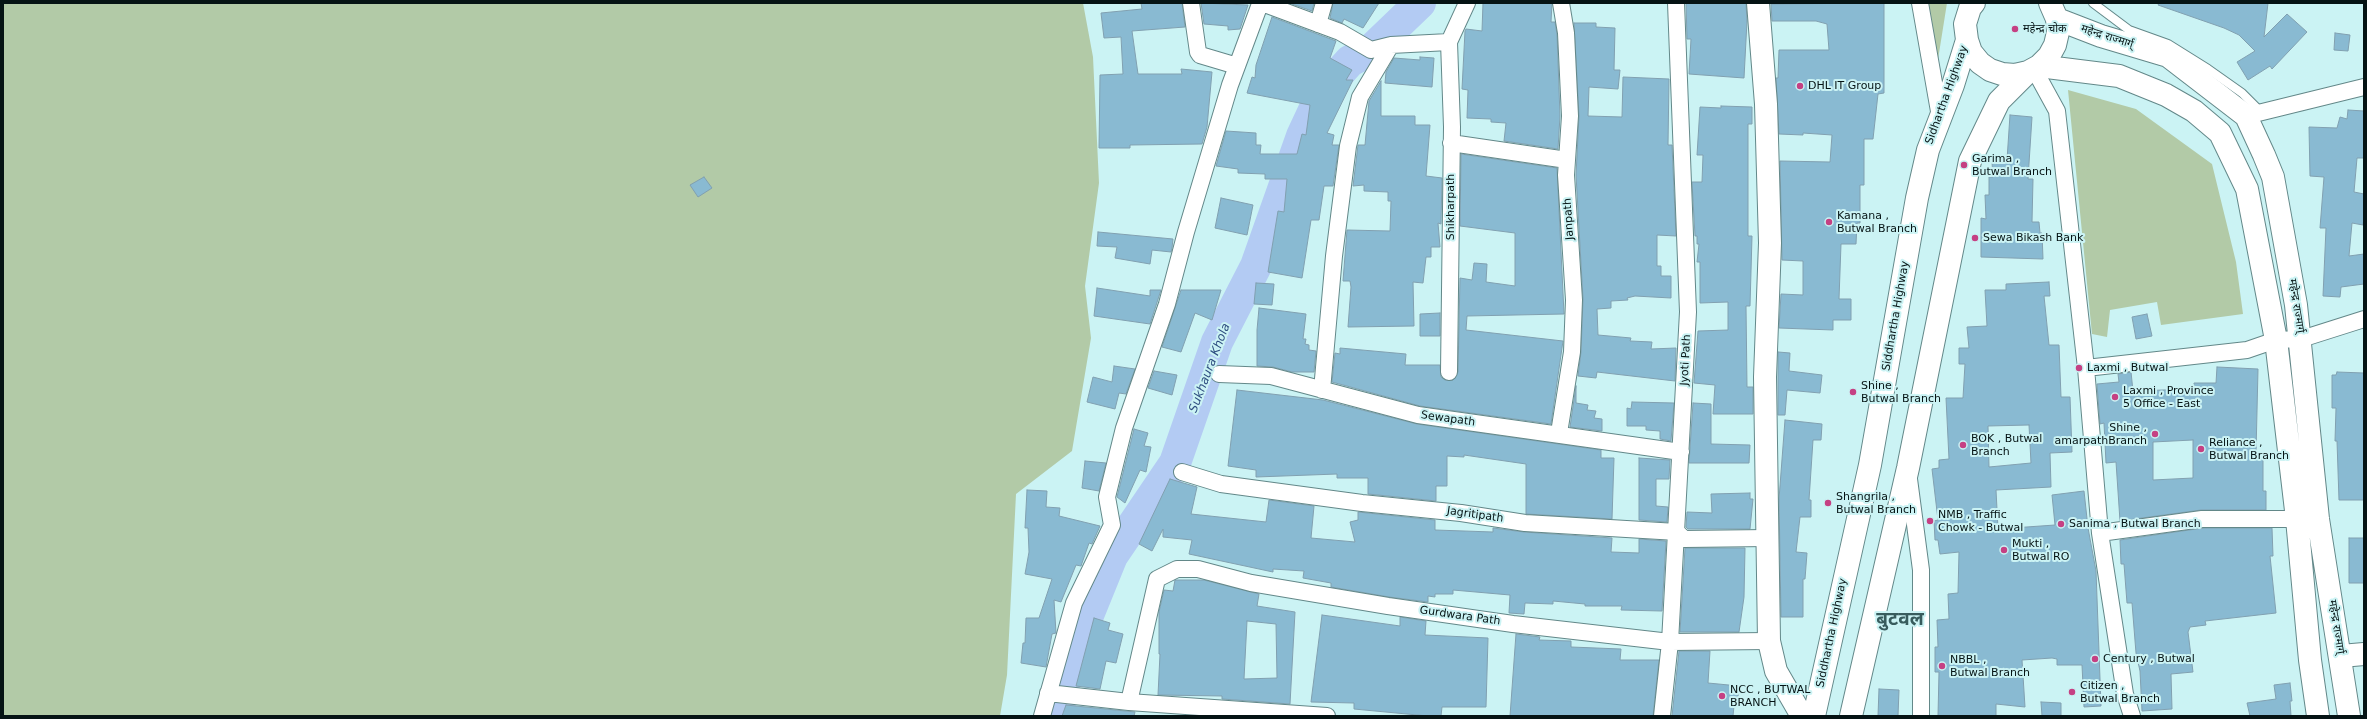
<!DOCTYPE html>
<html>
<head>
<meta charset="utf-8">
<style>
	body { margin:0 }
	#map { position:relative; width:2367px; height:719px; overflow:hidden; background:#cbf3f4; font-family:"DejaVu Sans",sans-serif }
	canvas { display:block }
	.frame { position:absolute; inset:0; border:4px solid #051314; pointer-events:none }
</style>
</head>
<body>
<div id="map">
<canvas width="2367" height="719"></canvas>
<div class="frame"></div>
</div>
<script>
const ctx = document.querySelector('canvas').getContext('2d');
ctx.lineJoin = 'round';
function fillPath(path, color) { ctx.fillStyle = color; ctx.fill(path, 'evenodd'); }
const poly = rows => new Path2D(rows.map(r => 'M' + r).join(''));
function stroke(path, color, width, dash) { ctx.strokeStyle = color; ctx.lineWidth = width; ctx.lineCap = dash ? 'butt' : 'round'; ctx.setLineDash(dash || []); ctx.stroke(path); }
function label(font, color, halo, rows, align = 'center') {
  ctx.font = font + ' "DejaVu Sans","Noto Sans Devanagari",sans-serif'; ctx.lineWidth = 4; ctx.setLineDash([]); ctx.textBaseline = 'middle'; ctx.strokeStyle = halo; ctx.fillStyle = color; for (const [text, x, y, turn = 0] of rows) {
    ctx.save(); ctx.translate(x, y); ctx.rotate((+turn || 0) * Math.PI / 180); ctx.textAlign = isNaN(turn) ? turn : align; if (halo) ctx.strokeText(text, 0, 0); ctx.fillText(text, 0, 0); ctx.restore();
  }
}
const green = poly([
	[3,3,1083,3,1093,57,1099,183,1085,286,1091,338,1072,451,1016,494,1007,675,1000,716,3,716],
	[1918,3,1947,3,1936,72],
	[2068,90,2136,109,2212,164,2236,262,2243,314,2161,325,2157,302,2110,310,2107,337,2092,334]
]);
const river = poly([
	[1057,716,1069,662,1112,556,1175,463,1217,342,1256,266,1302,136,1323,91,1350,61,1371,50,1420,3]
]);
const building = poly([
	[1141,3,1182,3,1185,27,1132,31,1138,74,1182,74,1181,69,1212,72,1207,127,1202,144,1130,145,1130,148,1099,148,1100,75,1123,74,1121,37,1104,38,1101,13,1142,9,1141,3],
	[1201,3,1248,5,1240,29,1228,30,1228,26,1204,24,1201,3],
	[1289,3,1314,3,1312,11,1289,3],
	[1333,3,1379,3,1363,28,1344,19,1342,23,1330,18,1333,3],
	[1483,3,1552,3,1551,22,1555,22,1557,34,1560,116,1558,149,1504,141,1506,123,1491,122,1491,119,1467,118,1468,90,1462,89,1465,31,1466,29,1482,31,1483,3],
	[1686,3,1746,3,1747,21,1744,78,1689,74,1691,39,1687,39,1686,3],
	[1884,3,1884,93,1878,94,1873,139,1864,139,1864,185,1860,185,1860,223,1857,223,1856,244,1841,244,1839,299,1851,299,1851,320,1833,320,1833,330,1779,328,1781,294,1803,295,1803,261,1782,260,1780,161,1830,162,1832,135,1803,133,1803,135,1779,134,1776,78,1778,78,1779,50,1829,50,1827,24,1816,21,1772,21,1771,4,1884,3],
	[2159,3,2268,3,2264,37,2287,14,2307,32,2272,69,2270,66,2248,80,2237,62,2255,51,2239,35,2224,28,2158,5,2159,3],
	[1272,17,1336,41,1330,58,1352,70,1346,80,1353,80,1327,133,1334,135,1332,145,1339,145,1333,186,1324,186,1319,220,1311,220,1302,278,1268,272,1278,211,1284,212,1287,179,1265,179,1265,174,1238,173,1238,169,1216,166,1226,131,1256,133,1256,145,1261,145,1260,154,1297,154,1302,134,1306,135,1310,105,1247,93,1252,77,1255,78,1256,65,1272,17],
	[1574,23,1596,23,1596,27,1615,28,1614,70,1620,70,1618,89,1589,87,1588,116,1622,117,1623,77,1669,79,1668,145,1672,145,1676,236,1657,235,1657,266,1661,266,1661,276,1671,276,1671,298,1635,296,1627,298,1628,300,1611,301,1611,308,1597,309,1598,335,1631,338,1630,341,1652,342,1651,349,1676,348,1675,381,1597,372,1596,378,1578,376,1581,352,1583,299,1576,175,1579,116,1574,23],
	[2335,33,2350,35,2348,51,2334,50,2335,33],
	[1420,57,1434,58,1432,87,1385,83,1386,72,1394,58,1420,60,1420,57],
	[1381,81,1381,116,1415,116,1415,125,1430,125,1426,176,1442,178,1441,224,1438,223,1440,247,1431,247,1431,257,1426,257,1423,283,1413,282,1414,326,1348,327,1351,287,1350,281,1343,281,1347,230,1390,231,1391,201,1388,201,1388,192,1364,191,1364,185,1353,186,1358,145,1365,145,1369,101,1381,81],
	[1721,106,1752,107,1752,124,1748,124,1748,236,1752,236,1750,306,1746,306,1747,387,1753,387,1753,414,1713,414,1715,385,1694,383,1698,331,1728,330,1728,302,1700,303,1700,262,1697,262,1699,244,1697,244,1697,236,1695,236,1692,182,1702,182,1703,155,1697,155,1700,107,1721,108,1721,106],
	[2348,110,2364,111,2364,158,2357,158,2354,192,2364,194,2364,218,2363,225,2352,223,2349,256,2364,254,2364,284,2341,287,2340,297,2323,296,2326,228,2320,228,2324,177,2310,176,2309,127,2337,128,2340,117,2347,119,2348,110],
	[2010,115,2032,117,2028,179,2033,179,2032,222,2039,222,2040,233,2042,233,2043,259,1981,257,1981,218,1986,219,1985,195,1989,195,1989,177,1993,177,1992,162,2007,160,2010,115],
	[1461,154,1557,168,1564,314,1467,316,1466,330,1563,341,1551,424,1420,406,1332,382,1335,353,1340,354,1340,348,1406,354,1405,365,1440,365,1441,377,1445,380,1453,380,1458,372,1460,278,1472,280,1474,263,1487,264,1486,282,1515,286,1515,233,1460,226,1461,154],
	[704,177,712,188,698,197,690,185,704,177],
	[1221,198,1253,205,1247,235,1215,228,1221,198],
	[1098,232,1173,239,1172,248,1171,252,1152,250,1150,264,1115,258,1117,247,1097,246,1098,232],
	[2049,282,2050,296,2044,296,2049,345,2059,345,2061,397,2070,397,2072,452,2050,453,2051,487,1996,490,1998,529,2055,525,2052,495,2084,491,2088,528,2096,571,2101,706,2084,707,2082,665,2057,665,2057,659,2052,658,2022,660,2025,707,1996,704,1996,716,1938,716,1939,672,1935,672,1935,647,1938,647,1937,620,1949,619,1948,594,1958,593,1959,552,1940,554,1938,540,1935,540,1934,521,1938,520,1932,469,1939,468,1939,460,1949,459,1946,398,1963,398,1965,364,1959,364,1959,348,1969,348,1967,327,1987,326,1985,290,2006,290,2006,284,2049,282],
	[2029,425,2031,463,1989,467,1988,426,2029,425],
	[1256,283,1274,284,1272,305,1254,304,1256,283],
	[1097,288,1150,296,1150,290,1161,290,1150,324,1094,316,1097,288],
	[1181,290,1221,290,1212,320,1195,313,1181,352,1162,347,1181,290],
	[1259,308,1306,314,1303,339,1306,339,1305,344,1309,345,1309,350,1316,351,1314,372,1292,372,1273,367,1257,366,1257,330,1259,308],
	[1440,313,1440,336,1420,336,1420,314,1440,313],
	[2147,314,2152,336,2136,339,2132,317,2147,314],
	[1778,352,1790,353,1789,371,1822,375,1820,393,1787,390,1785,415,1778,415,1778,352],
	[1114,366,1135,369,1126,394,1119,393,1115,409,1087,402,1093,377,1112,382,1114,366],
	[2217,367,2258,369,2256,453,2263,453,2263,491,2266,491,2266,510,2201,510,2120,521,2116,462,2106,463,2104,423,2100,424,2097,384,2119,382,2118,374,2131,372,2133,391,2194,389,2194,383,2216,383,2217,367],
	[2193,440,2193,478,2153,480,2153,442,2193,440],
	[1154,371,1177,375,1172,395,1148,388,1154,371],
	[2337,372,2364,373,2364,500,2339,500,2337,441,2335,441,2336,408,2332,408,2332,375,2336,375,2337,372],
	[1576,386,1576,403,1588,405,1587,410,1596,411,1594,418,1602,419,1602,431,1570,427,1576,386],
	[1237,390,1323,400,1417,424,1601,450,1601,458,1614,458,1612,519,1526,514,1526,464,1464,455,1464,457,1447,456,1447,486,1436,486,1436,501,1368,494,1368,478,1337,478,1337,474,1256,477,1256,470,1228,466,1237,390],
	[1632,402,1674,403,1671,441,1660,439,1660,431,1646,430,1646,426,1627,426,1627,408,1631,409,1632,402],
	[1693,403,1711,404,1711,444,1750,445,1749,463,1689,463,1693,403],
	[1785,420,1822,424,1821,440,1813,440,1809,500,1811,500,1811,517,1800,517,1796,552,1807,553,1805,579,1803,579,1803,617,1781,617,1779,499,1785,420],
	[1134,429,1148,433,1144,446,1151,447,1146,472,1140,470,1125,503,1117,497,1134,429],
	[1639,458,1670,460,1669,479,1656,479,1656,506,1668,507,1667,522,1639,520,1639,458],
	[1085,461,1106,463,1099,491,1082,488,1085,461],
	[1170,479,1197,487,1191,514,1266,522,1269,500,1314,506,1311,538,1355,542,1350,522,1358,520,1358,512,1435,520,1435,530,1493,532,1493,528,1524,532,1612,538,1611,552,1639,553,1639,539,1666,541,1662,611,1621,610,1622,606,1585,606,1585,604,1553,601,1553,604,1525,603,1524,614,1509,613,1510,595,1453,590,1453,594,1435,594,1435,597,1428,596,1428,602,1389,597,1331,587,1331,583,1303,578,1304,571,1273,569,1273,572,1189,554,1192,540,1163,537,1163,529,1152,551,1139,544,1170,479],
	[1027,490,1047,491,1046,507,1060,508,1059,516,1100,526,1092,544,1089,543,1081,566,1076,565,1061,602,1054,600,1056,633,1052,634,1046,667,1021,663,1023,643,1025,643,1026,618,1039,618,1052,579,1025,574,1029,552,1028,528,1025,528,1027,490],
	[1750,493,1750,499,1753,499,1750,529,1688,529,1686,527,1687,512,1712,513,1711,494,1750,493],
	[2203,528,2272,528,2273,556,2270,556,2276,613,2205,621,2206,625,2190,627,2188,632,2193,672,2171,674,2172,709,2142,711,2140,671,2136,653,2132,603,2127,603,2124,564,2121,564,2120,540,2203,528],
	[2349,538,2364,538,2364,583,2349,583,2349,538],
	[1685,548,1745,548,1744,597,1739,632,1680,632,1685,548],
	[1175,580,1204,580,1259,594,1257,606,1295,612,1290,704,1222,699,1222,696,1158,695,1160,654,1159,654,1159,612,1164,590,1173,591,1175,580],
	[1247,621,1276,624,1277,678,1244,679,1247,621],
	[1322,615,1400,626,1400,617,1426,621,1425,635,1488,638,1486,707,1442,707,1441,716,1428,716,1354,709,1354,703,1311,702,1322,615],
	[1094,618,1110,623,1108,630,1123,634,1116,663,1106,661,1100,689,1076,686,1094,618],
	[1516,634,1540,637,1539,640,1571,641,1571,647,1621,649,1620,660,1659,660,1653,716,1510,716,1516,634],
	[1679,651,1710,651,1708,683,1739,686,1737,706,1734,706,1733,716,1672,716,1679,651],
	[2290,683,2292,701,2290,701,2291,716,2250,716,2247,703,2276,699,2274,685,2290,683],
	[1879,689,1899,690,1898,716,1878,716,1879,689],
	[2041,702,2061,703,2061,716,2042,716,2041,702],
	[1066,705,1135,712,1134,716,1062,716,1066,705]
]);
const lane = poly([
	[2093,3,2129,30,2168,44,2208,69,2242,93,2262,113]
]);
const street = poly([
	[1191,3,1198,52,1200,55,1237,66],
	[1920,3,1940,117],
	[1318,24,1324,3],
	[2034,69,2057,111,2086,368,2100,533,2125,694,2132,716],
	[2246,116,2364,87],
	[1451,143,1567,160],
	[2086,368,2247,350,2276,340,2301,339,2364,319],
	[1449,372,1452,127,1449,42],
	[1219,374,1271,376,1418,415,1681,452],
	[1322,390,1334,256,1348,146,1360,97,1391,45],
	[1559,433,1572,352,1574,300,1566,175,1570,116,1566,33,1561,3],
	[1182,472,1221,484,1362,503,1461,513,1525,523,1677,532,1684,539,1768,538],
	[1909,479,1921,570,1921,716],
	[2100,533,2202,519,2297,519],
	[1048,693,1129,702,1327,716],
	[1129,702,1157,579,1177,569,1198,569,1251,583,1388,606,1513,624,1670,642,1769,641],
	[1042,716,1074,603,1112,525,1107,497,1124,428,1167,304,1186,232,1230,85,1260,4,1262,3,1340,32,1371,50,1391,45,1449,42,1467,3],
	[1662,716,1670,642,1688,312,1676,3]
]);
const secondary = poly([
	[1758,3,1766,104,1770,243,1765,377,1769,641,1776,671,1802,716],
	[2341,656,2364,654]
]);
const highway = poly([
	[1974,3,1970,8,1965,24,1967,40,1971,52,1980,63,1990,70,2002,74,2015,75,2028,72,2039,66,2049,56,2055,45,2058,32,2057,19,2050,3],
	[2057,19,2101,36,2168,56,2246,116,2264,155,2273,177,2296,305,2318,519,2349,716],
	[2039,66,2119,76,2166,95,2194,111,2220,133,2247,189,2276,340,2297,519,2310,660,2318,716],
	[1814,716,1870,465,1917,198,1928,150,1953,85,1967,40],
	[1851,716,1908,468,1970,161,1999,101,2028,72]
]);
const markers = [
	[2015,29,4,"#c54083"],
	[1800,86,4,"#c54083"],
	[1964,165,4,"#c54083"],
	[1829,222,4,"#c54083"],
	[1975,238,4,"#c54083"],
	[2079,368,4,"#c54083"],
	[1853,392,4,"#c54083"],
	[2115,397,4,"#c54083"],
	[2155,434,4,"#c54083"],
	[1963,445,4,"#c54083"],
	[2201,449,4,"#c54083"],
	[1828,503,4,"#c54083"],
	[1930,521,4,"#c54083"],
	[2061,524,4,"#c54083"],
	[2004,550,4,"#c54083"],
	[2095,659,4,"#c54083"],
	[1942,666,4,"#c54083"],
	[2072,692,4,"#c54083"],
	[1722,696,4,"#c54083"]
];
const poiNames = [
	["महेन्द्र चोक",2023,29],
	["DHL IT Group",1808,86],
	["Garima ,",1972,159],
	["Butwal Branch",1972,172],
	["Kamana ,",1837,216],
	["Butwal Branch",1837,229],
	["Sewa Bikash Bank",1983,238],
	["Laxmi , Butwal",2087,368],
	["Shine ,",1861,386],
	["Butwal Branch",1861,399],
	["Laxmi , Province",2123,391],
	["5 Office - East",2123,404],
	["Shine ,",2147,428,"right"],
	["amarpathBranch",2147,441,"right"],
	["BOK , Butwal",1971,439],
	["Branch",1971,452],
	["Reliance ,",2209,443],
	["Butwal Branch",2209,456],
	["Shangrila ,",1836,497],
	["Butwal Branch",1836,510],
	["NMB , Traffic",1938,515],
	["Chowk - Butwal",1938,528],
	["Sanima , Butwal Branch",2069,524],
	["Mukti ,",2012,544],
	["Butwal RO",2012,557],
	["Century , Butwal",2103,659],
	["NBBL ,",1950,660],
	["Butwal Branch",1950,673],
	["Citizen ,",2080,686],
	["Butwal Branch",2080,699],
	["NCC , BUTWAL",1730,690],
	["BRANCH",1730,703]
];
const streetNames = [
	["महेन्द्र राज्मार्ग्",2107,37,18],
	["Sidhartha Highway",1947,95,-70],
	["Shikharpath",1451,207,-90],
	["Janpath",1569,219,-94],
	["महेन्द्र राज्मार्ग्",2296,306,81],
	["Siddhartha Highway",1896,316,-80],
	["Jyoti Path",1686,360,-87],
	["Sewapath",1448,419,8],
	["Jagritipath",1475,515,8],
	["Gurdwara Path",1460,616,8],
	["महेन्द्र राज्मार्ग्",2336,627,81],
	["Siddhartha Highway",1832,633,-78]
];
const waterNames = [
	["Sukhaura Khola",1210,368,-69]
];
const townNames = [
	["बुटवल",1900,620]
];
fillPath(green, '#b2caa7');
stroke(river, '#b3cbf3', 32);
fillPath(building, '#89bad2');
stroke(building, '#81a0b0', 1);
stroke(lane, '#638889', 10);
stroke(street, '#638889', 18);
stroke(secondary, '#638889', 24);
stroke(highway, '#638889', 24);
stroke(lane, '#fff', 8);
stroke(street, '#fff', 16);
stroke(secondary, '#fff', 22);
stroke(highway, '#fff', 22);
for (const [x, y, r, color] of markers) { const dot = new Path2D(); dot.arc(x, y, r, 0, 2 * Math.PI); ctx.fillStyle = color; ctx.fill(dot); stroke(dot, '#cbf3f4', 1.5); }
label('11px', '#051314', '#cbf3f4', poiNames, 'left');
label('11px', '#051314', '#cbf3f4', streetNames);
label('italic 12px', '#2f4e80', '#cbf3f4', waterNames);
label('bold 19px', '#385c5d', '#cbf3f4', townNames);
</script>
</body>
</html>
